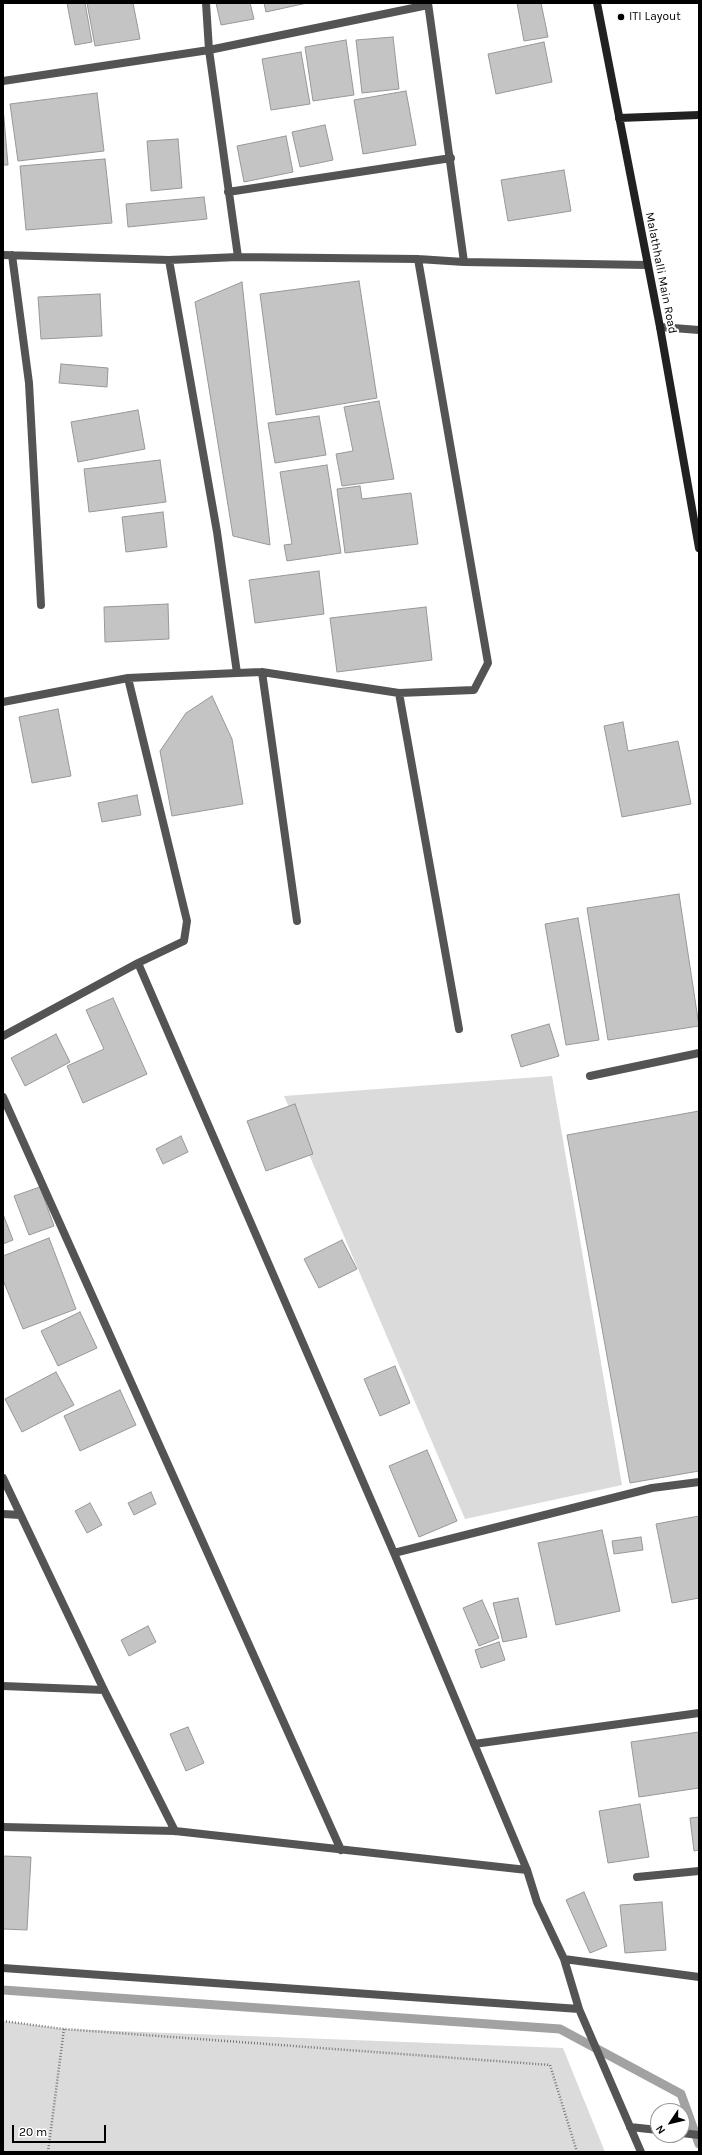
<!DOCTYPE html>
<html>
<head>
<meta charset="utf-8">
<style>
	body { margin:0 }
	#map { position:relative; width:702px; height:2155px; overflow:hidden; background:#fff; font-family:Karla,sans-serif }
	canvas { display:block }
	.frame { position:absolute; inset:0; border:4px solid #000; pointer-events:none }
	.north { position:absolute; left:650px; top:2103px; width:40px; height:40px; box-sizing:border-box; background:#fff; border:1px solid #999; border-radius:50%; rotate:235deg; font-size:11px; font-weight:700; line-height:16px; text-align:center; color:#000 }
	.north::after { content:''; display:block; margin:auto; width:14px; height:18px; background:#000; clip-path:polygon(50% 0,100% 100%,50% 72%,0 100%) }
	.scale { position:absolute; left:12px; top:2125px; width:94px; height:18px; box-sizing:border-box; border:2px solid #000; border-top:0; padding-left:5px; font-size:12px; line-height:14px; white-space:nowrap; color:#000; -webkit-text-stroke:3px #fff; paint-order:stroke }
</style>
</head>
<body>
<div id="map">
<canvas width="702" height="2155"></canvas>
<div class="frame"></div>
<div class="north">N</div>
<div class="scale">20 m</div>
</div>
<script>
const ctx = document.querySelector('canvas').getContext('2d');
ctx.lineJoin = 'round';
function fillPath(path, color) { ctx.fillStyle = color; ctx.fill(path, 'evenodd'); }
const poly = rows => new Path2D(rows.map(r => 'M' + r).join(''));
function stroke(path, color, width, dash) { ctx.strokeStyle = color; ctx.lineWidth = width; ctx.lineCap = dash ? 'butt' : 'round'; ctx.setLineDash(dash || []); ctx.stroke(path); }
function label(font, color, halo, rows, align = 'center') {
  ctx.font = font + ' Karla,sans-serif'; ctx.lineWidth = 4; ctx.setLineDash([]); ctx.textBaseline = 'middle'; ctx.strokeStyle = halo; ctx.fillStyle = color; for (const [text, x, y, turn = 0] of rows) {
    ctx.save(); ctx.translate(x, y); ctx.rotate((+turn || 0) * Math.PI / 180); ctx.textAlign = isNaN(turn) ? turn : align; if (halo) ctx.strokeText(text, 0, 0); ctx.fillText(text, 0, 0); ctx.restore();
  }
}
const green = poly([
	[552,1076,622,1485,465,1519,284,1096],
	[3,2021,64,2029,563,2048,605,2152,3,2152]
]);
const stream = poly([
	[3,1990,560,2029,681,2094,699,2144]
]);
const building = poly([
	[67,3,85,3,92,42,75,45,67,3],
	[87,3,133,3,140,39,95,46,87,3],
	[216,3,250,3,254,19,221,25,216,3],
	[264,3,307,3,266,12,264,3],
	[517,3,541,3,548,37,524,41,517,3],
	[393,37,399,89,362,93,356,40,393,37],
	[346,40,354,95,313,101,305,47,346,40],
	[544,42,552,82,496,94,488,54,544,42],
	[301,52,310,104,271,110,262,59,301,52],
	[406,91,416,145,363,154,354,100,406,91],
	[97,93,104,151,18,161,10,104,97,93],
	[3,107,8,165,3,165,3,107],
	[325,125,333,160,300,167,292,132,325,125],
	[286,136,293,172,244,182,237,146,286,136],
	[178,139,182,188,151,191,147,141,178,139],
	[105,159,112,223,26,230,20,166,105,159],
	[564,170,571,211,508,221,501,180,564,170],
	[204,197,207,219,128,227,126,204,204,197],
	[359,281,377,398,276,415,260,294,359,281],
	[242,282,270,545,233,536,195,302,242,282],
	[100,294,102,336,41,339,38,297,100,294],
	[61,364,108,368,107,387,59,383,61,364],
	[379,401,394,479,342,486,336,454,353,451,344,407,379,401],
	[138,410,145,449,78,462,71,422,138,410],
	[319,416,326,455,275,463,268,423,319,416],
	[160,460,166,502,89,512,84,469,160,460],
	[327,465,341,553,287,561,284,545,292,544,280,472,327,465],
	[360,486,362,499,411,493,418,544,345,553,337,489,360,486],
	[163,512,167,547,126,552,122,517,163,512],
	[319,571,324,614,255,623,249,580,319,571],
	[168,604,169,639,105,642,104,607,168,604],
	[426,607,432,660,337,672,330,618,426,607],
	[212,696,232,739,243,804,172,816,160,751,186,713,212,696],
	[58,709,71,776,32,783,19,717,58,709],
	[623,722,628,751,678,741,691,804,622,817,604,726,623,722],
	[137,795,141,815,102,822,98,803,137,795],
	[679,894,699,1026,608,1040,587,908,679,894],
	[578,918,599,1040,566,1045,545,924,578,918],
	[113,998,147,1074,83,1103,67,1066,104,1049,86,1010,113,998],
	[549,1024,559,1056,521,1067,511,1035,549,1024],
	[56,1034,70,1062,25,1086,11,1058,56,1034],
	[295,1104,313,1154,266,1171,247,1121,295,1104],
	[699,1111,699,1471,630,1483,567,1135,699,1111],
	[181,1136,188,1152,163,1164,156,1149,181,1136],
	[40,1187,54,1226,29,1235,14,1196,40,1187],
	[3,1214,13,1240,3,1244,3,1214],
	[49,1238,76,1309,23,1329,3,1280,3,1256,49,1238],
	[342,1240,357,1269,319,1288,304,1259,342,1240],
	[80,1312,97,1348,58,1366,41,1331,80,1312],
	[395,1366,410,1403,380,1416,364,1379,395,1366],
	[56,1372,74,1405,22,1432,5,1399,56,1372],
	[120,1390,136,1425,80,1451,64,1416,120,1390],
	[427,1450,457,1521,419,1537,389,1466,427,1450],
	[151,1492,156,1504,134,1515,128,1503,151,1492],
	[90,1503,102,1525,87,1533,75,1511,90,1503],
	[699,1516,699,1598,672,1603,656,1524,699,1516],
	[602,1530,620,1611,556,1625,538,1543,602,1530],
	[641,1537,643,1550,614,1554,612,1541,641,1537],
	[518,1598,527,1637,503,1642,493,1603,518,1598],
	[482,1600,499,1638,479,1646,463,1608,482,1600],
	[148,1626,156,1642,129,1656,121,1640,148,1626],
	[499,1642,505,1660,481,1668,475,1650,499,1642],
	[188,1727,204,1763,186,1771,170,1734,188,1727],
	[699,1732,699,1788,639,1797,631,1742,699,1732],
	[640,1804,649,1857,608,1863,599,1811,640,1804],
	[699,1817,699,1850,694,1851,690,1818,699,1817],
	[3,1856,31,1857,27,1930,3,1929,3,1856],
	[584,1892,607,1946,590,1953,566,1900,584,1892],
	[662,1902,666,1950,625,1953,620,1905,662,1902]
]);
const path = poly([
	[3,2021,64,2029,550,2065,577,2152],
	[48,2152,64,2029]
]);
const street = poly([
	[206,3,209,50,238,257],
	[428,3,464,262],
	[3,81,209,50,428,5],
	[228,192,451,158],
	[3,255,169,260,238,257,418,259,464,262,647,265],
	[12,255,29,383,41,605],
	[660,327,699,330],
	[262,672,297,921],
	[237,673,262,672,399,693,474,690,488,663,418,259],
	[128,678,187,921,184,941,138,963],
	[399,693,459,1029],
	[3,702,128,678,237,673,217,532,169,260],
	[3,1036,138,963,394,1553,527,1870,537,1902,564,1959],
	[590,1076,699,1053],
	[3,1097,341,1850],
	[3,1478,104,1690,175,1831],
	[3,1514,20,1515],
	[394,1553,652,1488,699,1482],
	[3,1686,104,1690],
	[474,1744,699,1713],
	[3,1827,175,1831,527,1870],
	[637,1877,699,1871],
	[3,1968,579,2009],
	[630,2127,658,2130],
	[682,2133,699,2135],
	[641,2152,579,2009,564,1959,699,1977]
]);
const secondary = poly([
	[597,3,660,327,699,548],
	[619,118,699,115]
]);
const markers = [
	[621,17,4,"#000"]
];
const poiNames = [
	["ITI Layout",629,17]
];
const streetNames = [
	["Malathhalli Main Road",661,273,79]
];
fillPath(green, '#dbdbdb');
stroke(stream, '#a2a2a2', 9);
fillPath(building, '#c4c4c4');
stroke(building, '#989898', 1);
stroke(path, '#767676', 2.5, [1, 2]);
stroke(street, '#545454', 8);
stroke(secondary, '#212121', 8);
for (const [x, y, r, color] of markers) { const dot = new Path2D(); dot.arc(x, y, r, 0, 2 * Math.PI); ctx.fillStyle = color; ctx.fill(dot); stroke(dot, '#fff', 1.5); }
label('12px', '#000', '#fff', poiNames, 'left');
label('12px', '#000', '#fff', streetNames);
</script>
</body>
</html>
